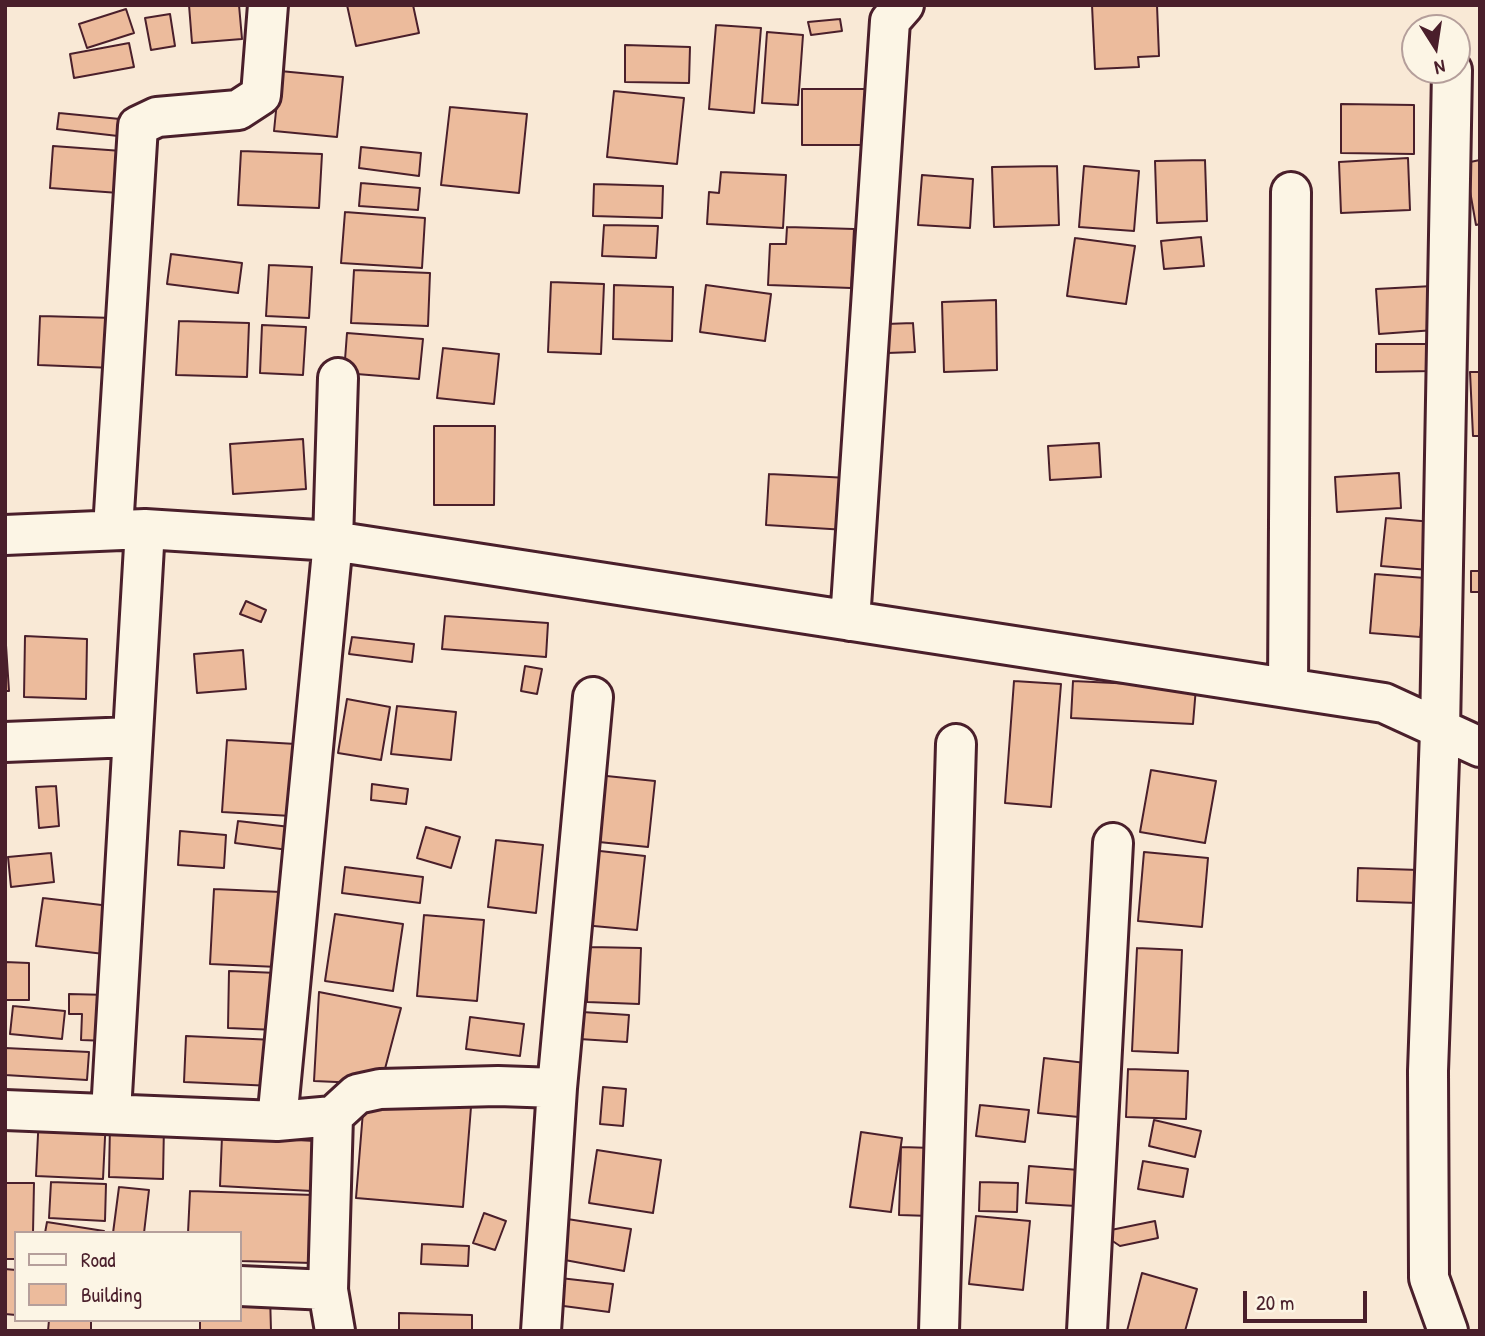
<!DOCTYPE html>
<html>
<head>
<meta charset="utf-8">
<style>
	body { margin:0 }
	#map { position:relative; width:1485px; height:1336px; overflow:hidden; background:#f9e9d6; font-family:"Patrick Hand",sans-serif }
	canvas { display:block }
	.frame { position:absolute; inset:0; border:7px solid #4a1f2b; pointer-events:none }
	.legend { position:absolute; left:14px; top:1231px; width:228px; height:91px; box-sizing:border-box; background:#fcf5e5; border:2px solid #b59f9b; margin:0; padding:9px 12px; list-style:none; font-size:21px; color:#4a1f2b }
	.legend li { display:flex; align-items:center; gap:14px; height:35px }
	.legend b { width:35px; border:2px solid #b59f9b }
	.north { position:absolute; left:1401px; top:14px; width:70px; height:70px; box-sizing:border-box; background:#fcf5e5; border:2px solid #b59f9b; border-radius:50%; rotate:168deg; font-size:19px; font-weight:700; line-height:28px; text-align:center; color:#4a1f2b }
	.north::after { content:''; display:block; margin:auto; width:24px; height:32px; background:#4a1f2b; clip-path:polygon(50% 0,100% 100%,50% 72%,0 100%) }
	.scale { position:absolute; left:1243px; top:1291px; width:124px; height:32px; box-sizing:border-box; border:4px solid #4a1f2b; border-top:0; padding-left:9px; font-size:21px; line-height:24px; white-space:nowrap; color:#4a1f2b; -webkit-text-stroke:5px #fcf5e5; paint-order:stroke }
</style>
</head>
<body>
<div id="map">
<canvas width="1485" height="1336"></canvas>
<div class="frame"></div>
<ul class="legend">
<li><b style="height:9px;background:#fcf5e5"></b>Road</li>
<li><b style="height:19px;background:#ecbb9c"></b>Building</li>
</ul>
<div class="north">N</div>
<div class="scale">20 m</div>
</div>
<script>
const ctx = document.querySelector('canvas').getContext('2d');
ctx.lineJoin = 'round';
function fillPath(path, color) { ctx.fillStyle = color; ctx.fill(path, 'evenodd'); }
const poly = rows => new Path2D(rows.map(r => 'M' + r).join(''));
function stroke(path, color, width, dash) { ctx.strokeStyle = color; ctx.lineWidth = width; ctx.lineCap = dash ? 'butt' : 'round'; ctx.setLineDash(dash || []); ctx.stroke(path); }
const building = poly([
	[189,5,239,5,242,39,192,43,189,5],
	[347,5,413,5,419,33,356,46,347,5],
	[1092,5,1157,5,1159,56,1138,57,1139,67,1095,69,1092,5],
	[126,9,134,33,87,48,79,24,126,9],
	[170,14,175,46,151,50,145,18,170,14],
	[840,19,842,31,811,35,808,22,840,19],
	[716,25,761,28,754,113,709,109,716,25],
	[767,32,803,35,798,105,762,103,767,32],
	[129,43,134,67,74,78,70,54,129,43],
	[625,45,690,47,689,83,625,82,625,45],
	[280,71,343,77,337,137,274,131,280,71],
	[802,89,871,89,871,145,802,145,802,89],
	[614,91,684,98,677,164,607,157,614,91],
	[1341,104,1414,105,1414,154,1341,153,1341,104],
	[450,107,527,114,519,193,441,185,450,107],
	[59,113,120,119,118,136,57,129,59,113],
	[53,146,122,151,119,193,50,188,53,146],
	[361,147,421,153,419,176,359,168,361,147],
	[241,151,322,154,319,208,238,205,241,151],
	[1408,158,1410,210,1341,213,1339,162,1408,158],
	[1205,160,1207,221,1157,223,1155,161,1205,160],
	[1480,160,1480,224,1476,225,1465,163,1480,160],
	[1057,166,1059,225,994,227,992,167,1057,166],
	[1084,166,1139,171,1134,231,1079,227,1084,166],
	[721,172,786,175,783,228,707,224,709,192,719,193,721,172],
	[922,175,973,179,970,228,918,225,922,175],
	[361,183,420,188,418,210,359,206,361,183],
	[594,184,663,186,662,218,593,216,594,184],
	[345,212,425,218,422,268,341,263,345,212],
	[604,225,658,226,656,258,602,256,604,225],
	[787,227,854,229,851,288,768,285,770,244,786,244,787,227],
	[1201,237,1204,266,1164,269,1161,241,1201,237],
	[1075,238,1135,246,1126,304,1067,296,1075,238],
	[171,254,242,263,238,293,167,284,171,254],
	[269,265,312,267,309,318,266,316,269,265],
	[354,270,430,273,428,326,351,323,354,270],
	[551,282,604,284,601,354,548,352,551,282],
	[614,285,673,287,672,341,613,339,614,285],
	[706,285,771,294,765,341,700,332,706,285],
	[1433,286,1435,330,1379,334,1376,289,1433,286],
	[996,300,997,370,944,372,942,302,996,300],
	[40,316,115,318,113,368,38,365,40,316],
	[179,321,249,323,247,377,176,375,179,321],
	[913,323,915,352,887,353,886,324,913,323],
	[262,325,306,327,303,375,260,373,262,325],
	[347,333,423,339,419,379,344,373,347,333],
	[1376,344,1432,344,1433,371,1376,372,1376,344],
	[443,348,499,354,494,404,437,398,443,348],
	[1470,372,1480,372,1480,436,1473,436,1470,372],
	[434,426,495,426,494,505,434,505,434,426],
	[303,439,306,489,233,494,230,444,303,439],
	[1099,443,1101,477,1050,480,1048,446,1099,443],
	[1399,473,1401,508,1337,512,1335,477,1399,473],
	[769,474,849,478,846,530,766,525,769,474],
	[1386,518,1433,522,1429,570,1381,566,1386,518],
	[1471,571,1480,571,1480,592,1471,592,1471,571],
	[1375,574,1425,578,1420,637,1370,633,1375,574],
	[246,601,266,610,261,622,240,614,246,601],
	[445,616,548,623,546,657,442,649,445,616],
	[5,630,9,691,5,691,5,630],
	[25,636,87,639,86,699,24,697,25,636],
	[352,637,414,644,412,662,349,654,352,637],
	[243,650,246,689,197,693,194,654,243,650],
	[525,666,542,669,537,694,521,691,525,666],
	[1014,681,1061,684,1051,807,1005,803,1014,681],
	[1073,681,1196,687,1193,724,1071,718,1073,681],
	[347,699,390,707,381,760,338,753,347,699],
	[397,706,456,712,451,760,391,754,397,706],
	[227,740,296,744,291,816,222,812,227,740],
	[1151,770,1216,781,1205,843,1140,832,1151,770],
	[597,775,655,781,648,847,589,841,597,775],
	[372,784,408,789,406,804,371,800,372,784],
	[56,786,59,826,39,828,36,787,56,786],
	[238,821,299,828,296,851,235,843,238,821],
	[426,827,460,837,451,868,417,858,426,827],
	[180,831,226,835,224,868,178,865,180,831],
	[496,840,543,845,536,913,488,907,496,840],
	[591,850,645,856,637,930,583,925,591,850],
	[1144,852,1208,858,1202,927,1138,921,1144,852],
	[51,853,54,882,11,887,8,857,51,853],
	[345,867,423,877,420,903,342,893,345,867],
	[1358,868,1419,870,1418,903,1357,901,1358,868],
	[214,889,281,892,278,967,210,964,214,889],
	[43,898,110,906,104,954,36,946,43,898],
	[335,914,403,924,393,991,325,981,335,914],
	[424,915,484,920,477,1001,417,996,424,915],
	[589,947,641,948,639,1004,587,1002,589,947],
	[1137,948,1182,950,1178,1053,1132,1051,1137,948],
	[5,962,29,963,29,1000,5,1000,5,962],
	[229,971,278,973,277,1030,228,1028,229,971],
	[319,992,401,1008,381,1084,314,1081,319,992],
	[69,994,109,995,108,1041,81,1040,82,1014,69,1014,69,994],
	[13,1006,65,1011,62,1039,10,1034,13,1006],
	[582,1012,629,1015,627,1042,579,1039,582,1012],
	[470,1017,524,1024,520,1056,466,1049,470,1017],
	[186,1036,275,1040,273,1086,184,1082,186,1036],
	[5,1048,89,1052,87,1080,5,1075,5,1048],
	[1044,1058,1094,1064,1089,1118,1038,1113,1044,1058],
	[1128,1069,1188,1071,1186,1119,1126,1117,1128,1069],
	[603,1087,626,1089,623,1126,600,1124,603,1087],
	[364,1099,471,1107,463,1207,356,1198,364,1099],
	[980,1105,1029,1110,1025,1142,976,1136,980,1105],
	[39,1114,106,1117,103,1179,36,1176,39,1114],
	[1154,1120,1201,1131,1195,1157,1149,1146,1154,1120],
	[110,1124,164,1125,163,1179,109,1177,110,1124],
	[861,1132,902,1138,891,1212,850,1207,861,1132],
	[222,1136,315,1141,312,1191,220,1186,222,1136],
	[901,1147,933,1148,931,1216,899,1215,901,1147],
	[597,1150,661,1160,653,1213,589,1203,597,1150],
	[1143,1161,1188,1169,1183,1197,1138,1189,1143,1161],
	[1029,1166,1079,1170,1076,1206,1026,1203,1029,1166],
	[51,1182,106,1184,105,1221,49,1218,51,1182],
	[980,1182,1018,1183,1017,1212,979,1211,980,1182],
	[5,1183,34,1183,33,1233,16,1233,16,1259,5,1259,5,1183],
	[119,1187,149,1190,144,1233,113,1233,119,1187],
	[190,1191,314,1195,312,1263,240,1261,240,1233,188,1233,190,1191],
	[484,1213,506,1221,495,1250,473,1243,484,1213],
	[976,1216,1030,1221,1023,1290,969,1284,976,1216],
	[561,1218,631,1229,624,1271,554,1258,561,1218],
	[1155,1221,1158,1238,1120,1246,1108,1238,1106,1231,1155,1221],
	[47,1222,104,1231,104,1233,45,1233,47,1222],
	[422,1244,469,1246,468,1266,421,1264,422,1244],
	[5,1269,16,1270,16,1315,5,1314,5,1269],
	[1142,1273,1197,1289,1185,1331,1127,1331,1142,1273],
	[560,1278,613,1284,609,1312,556,1305,560,1278],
	[240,1294,270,1294,271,1331,200,1331,200,1320,240,1320,240,1294],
	[399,1313,472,1315,472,1331,399,1331,399,1313],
	[49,1320,91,1320,91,1331,48,1331,49,1320]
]);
const minor = poly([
	[113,529,138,126,157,117,238,110,261,95,268,5],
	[5,535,145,529,333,541,1384,703,1480,747],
	[850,621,890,21,904,5],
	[1288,688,1291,192],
	[5,742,132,737],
	[5,1110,277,1121,333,1116,328,1290,335,1331],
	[111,1112,145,529],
	[333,1116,357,1094,380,1089,498,1086,557,1088],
	[277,1121,333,541,338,378],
	[240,1286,328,1290],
	[541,1331,557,1088,593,697],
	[939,1331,956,744],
	[1087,1331,1113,843],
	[1448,1331,1429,1278,1428,1071,1440,731,1452,70]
]);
fillPath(building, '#ecbb9c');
stroke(building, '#4a1f2b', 2);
stroke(minor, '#4a1f2b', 44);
stroke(minor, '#fcf5e5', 38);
</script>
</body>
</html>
